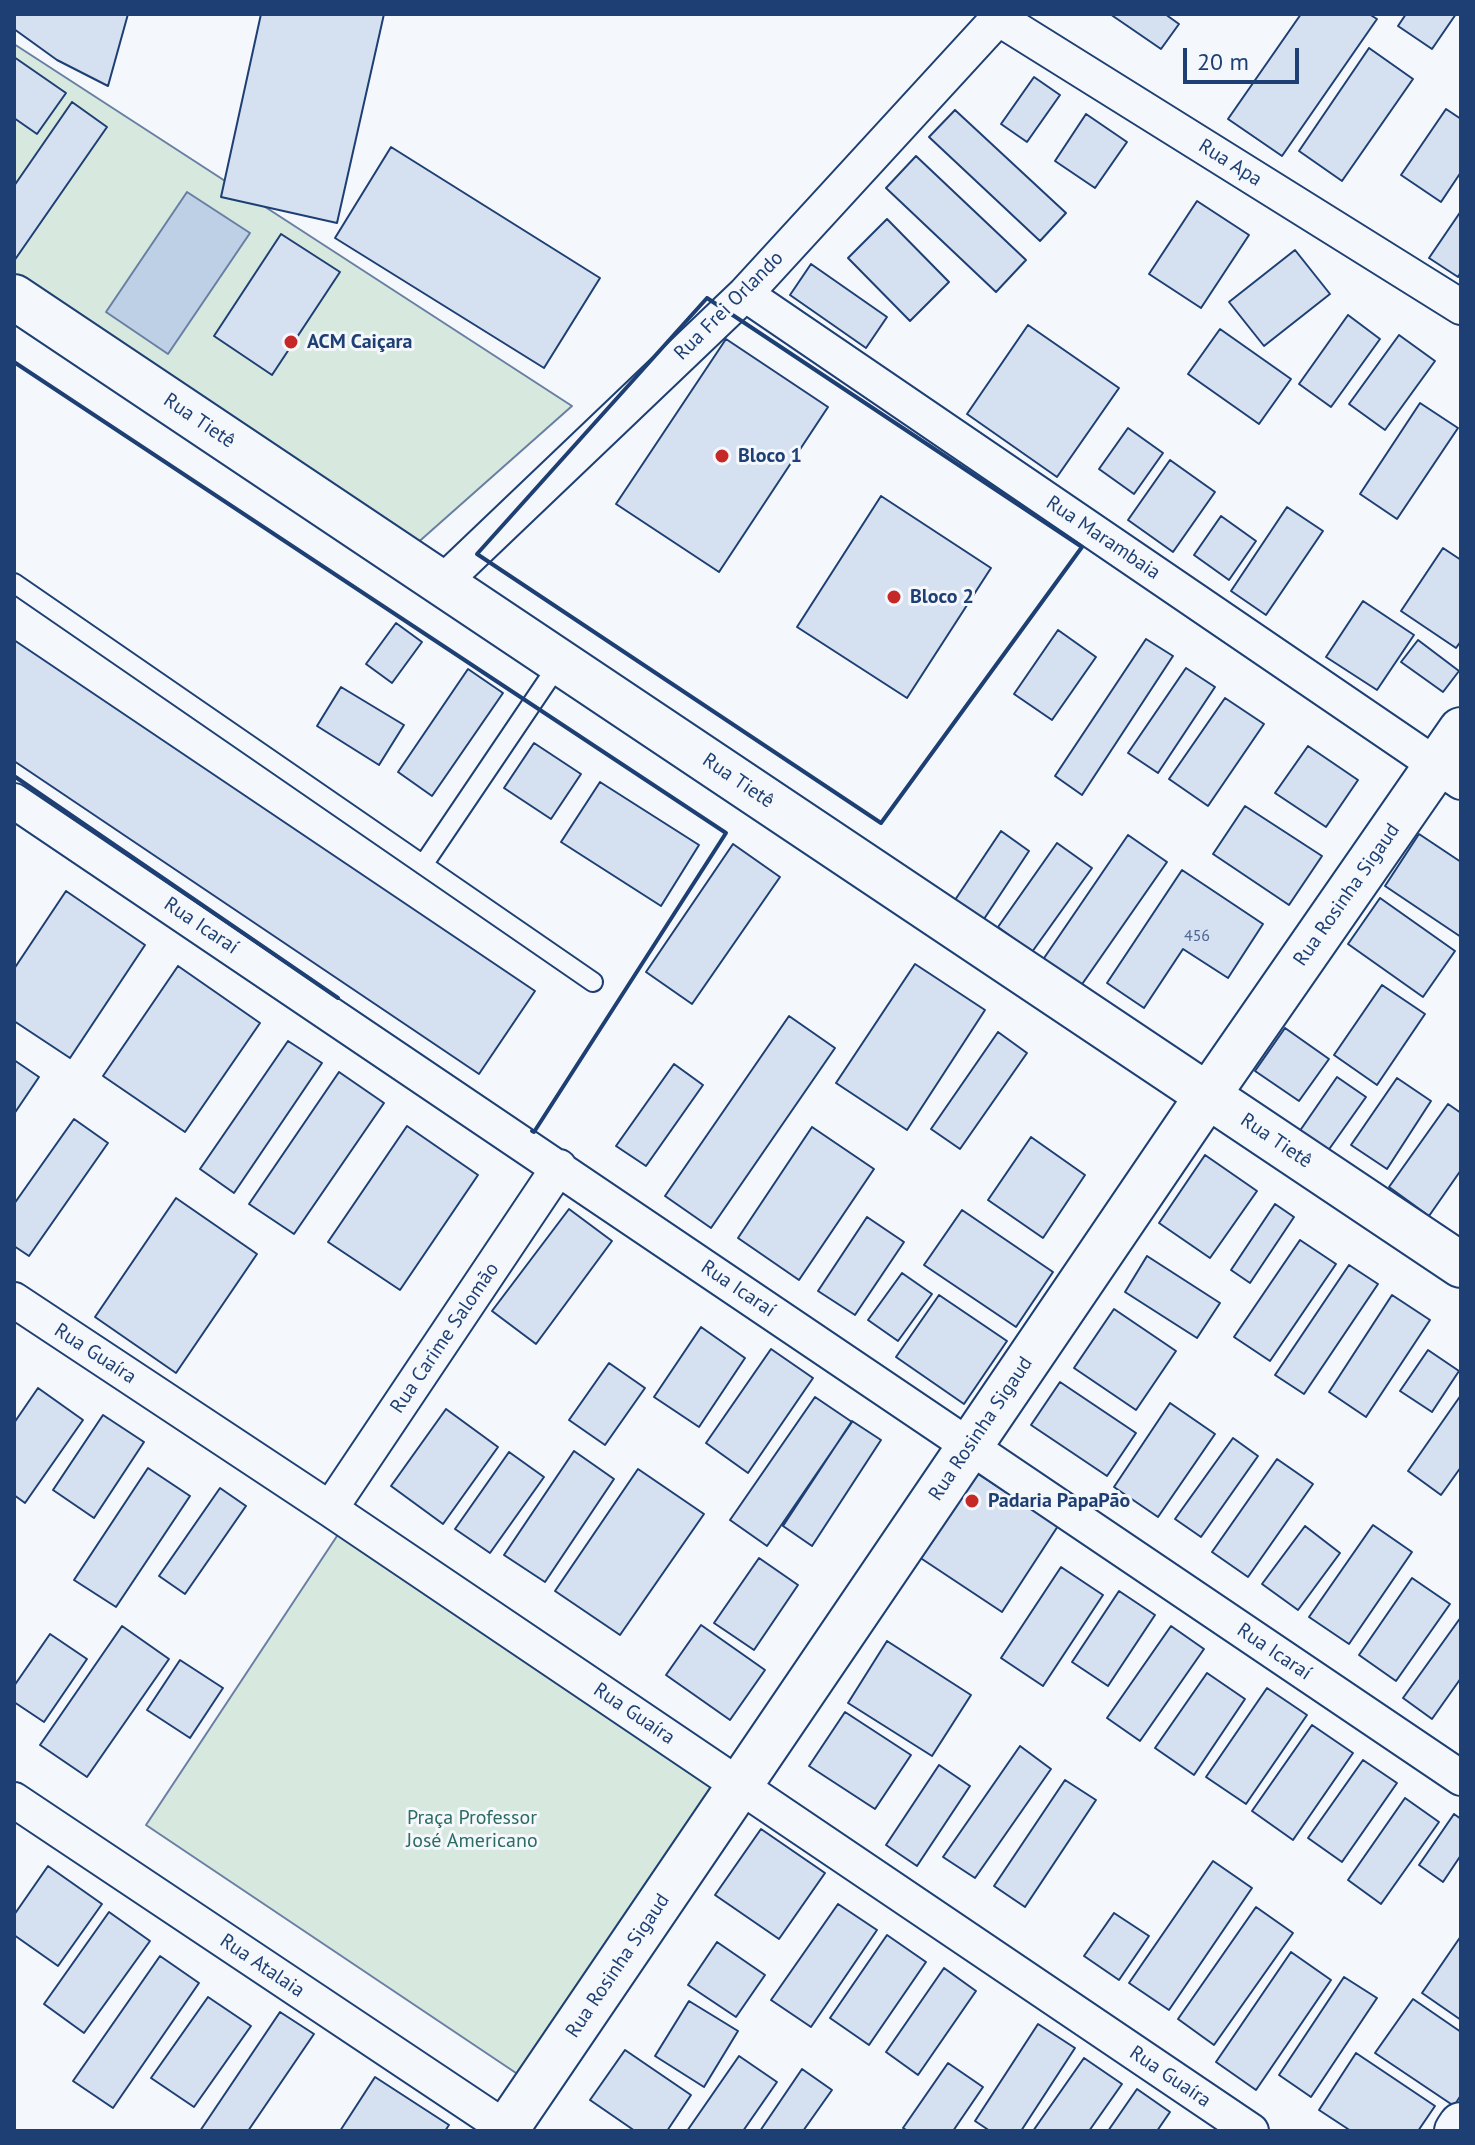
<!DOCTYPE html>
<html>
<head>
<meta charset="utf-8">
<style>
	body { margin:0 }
	#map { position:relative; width:1475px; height:2145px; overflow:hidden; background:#f4f7fb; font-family:"PT Sans",sans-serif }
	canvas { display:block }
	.frame { position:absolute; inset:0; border:16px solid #1d3f73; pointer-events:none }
	.scale { position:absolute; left:1183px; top:48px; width:116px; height:36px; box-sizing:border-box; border:4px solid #1d3f73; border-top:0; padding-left:10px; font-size:24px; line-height:28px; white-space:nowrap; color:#1d3f73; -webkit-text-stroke:6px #f4f7fb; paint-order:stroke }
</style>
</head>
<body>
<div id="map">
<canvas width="1475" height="2145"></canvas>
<div class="frame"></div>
<div class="scale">20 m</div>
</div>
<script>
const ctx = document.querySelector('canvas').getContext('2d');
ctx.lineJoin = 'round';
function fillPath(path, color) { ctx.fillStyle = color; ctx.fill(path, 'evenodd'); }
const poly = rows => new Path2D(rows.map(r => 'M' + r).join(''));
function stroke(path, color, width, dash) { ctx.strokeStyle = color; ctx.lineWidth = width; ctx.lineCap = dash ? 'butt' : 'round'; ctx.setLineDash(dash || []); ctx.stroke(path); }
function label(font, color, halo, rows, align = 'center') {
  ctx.font = font + ' "PT Sans",sans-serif'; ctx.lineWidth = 6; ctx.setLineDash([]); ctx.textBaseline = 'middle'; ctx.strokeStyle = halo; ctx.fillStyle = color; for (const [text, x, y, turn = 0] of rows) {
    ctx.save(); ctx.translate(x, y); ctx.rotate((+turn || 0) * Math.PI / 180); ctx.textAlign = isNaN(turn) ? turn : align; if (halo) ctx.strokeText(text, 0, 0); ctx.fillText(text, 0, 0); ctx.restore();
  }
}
const green = poly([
	[14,44,572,406,414,546,14,277,14,44],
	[339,1533,723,1781,519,2075,146,1825,339,1533]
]);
const water = poly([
	[187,192,250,233,168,354,106,312,187,192]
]);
const building = poly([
	[14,14,128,14,108,86,57,60,14,29,14,14],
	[261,14,384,14,337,223,221,197,261,14],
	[1110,14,1165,14,1179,24,1161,49,1110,14],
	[1301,14,1369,14,1377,19,1282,156,1228,119,1301,14],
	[1406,14,1456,14,1432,49,1398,26,1406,14],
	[1369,48,1413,79,1342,181,1299,151,1369,48],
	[14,57,66,93,37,134,14,118,14,57],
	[1034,77,1060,95,1027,142,1001,124,1034,77],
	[72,102,107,127,14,261,14,186,72,102],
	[1446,109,1461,119,1461,172,1441,202,1401,175,1446,109],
	[955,110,1066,213,1040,241,929,137,955,110],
	[1086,114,1127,142,1095,188,1055,161,1086,114],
	[391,147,600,278,544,368,335,238,391,147],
	[916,156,1026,260,996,292,886,188,916,156],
	[1197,201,1249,235,1201,308,1149,274,1197,201],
	[1461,211,1461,272,1458,277,1429,258,1461,211],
	[887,219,949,282,910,321,848,258,887,219],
	[281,234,340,272,272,375,214,336,281,234],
	[1295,250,1330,294,1264,346,1229,302,1295,250],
	[811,264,887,317,866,348,790,295,811,264],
	[1348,315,1380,339,1331,407,1299,384,1348,315],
	[1028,325,1119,388,1057,477,967,414,1028,325],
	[1220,329,1291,379,1259,424,1188,374,1220,329],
	[1399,335,1435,361,1385,430,1349,404,1399,335],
	[726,339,828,407,719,572,616,504,726,339],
	[1420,403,1458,428,1397,519,1360,494,1420,403],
	[1128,428,1163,453,1134,494,1099,469,1128,428],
	[1170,460,1215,492,1173,552,1128,520,1170,460],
	[881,496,991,568,907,698,797,627,881,496],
	[1287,507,1323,531,1266,615,1231,591,1287,507],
	[1221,516,1256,541,1229,580,1194,555,1221,516],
	[1443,548,1461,560,1461,641,1456,648,1401,611,1443,548],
	[1363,601,1414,635,1377,690,1326,657,1363,601],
	[396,623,422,642,392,683,366,664,396,623],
	[1058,630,1096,657,1052,720,1014,694,1058,630],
	[1146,639,1173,656,1082,795,1055,776,1146,639],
	[14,640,535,991,479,1074,14,761,14,640],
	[1418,640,1459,671,1443,692,1401,662,1418,640],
	[1186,668,1215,687,1158,773,1128,753,1186,668],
	[468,669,503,693,432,796,398,772,468,669],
	[341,687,404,725,379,765,317,726,341,687],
	[1225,698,1264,724,1208,806,1169,779,1225,698],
	[534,743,581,774,551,819,504,788,534,743],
	[1308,746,1358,780,1326,827,1275,793,1308,746],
	[600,782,699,845,661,906,561,842,600,782],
	[1245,806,1322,856,1289,905,1213,854,1245,806],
	[1001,831,1029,851,984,919,955,900,1001,831],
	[1419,834,1461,862,1461,937,1385,886,1419,834],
	[1128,835,1167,862,1078,990,1040,964,1128,835],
	[1057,843,1092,868,1032,952,998,927,1057,843],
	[733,844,780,877,692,1004,646,972,733,844],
	[1182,870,1263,924,1228,978,1183,949,1144,1008,1107,983,1182,870],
	[66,891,145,945,70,1058,14,1021,14,969,66,891],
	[1380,898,1455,951,1423,997,1348,944,1380,898],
	[915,964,985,1010,907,1130,836,1083,915,964],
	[178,966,260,1023,185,1132,103,1076,178,966],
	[1382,985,1425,1014,1377,1085,1334,1055,1382,985],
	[789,1016,835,1048,711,1228,665,1196,789,1016],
	[1285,1028,1329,1059,1299,1101,1255,1071,1285,1028],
	[998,1032,1027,1053,960,1149,931,1129,998,1032],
	[288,1041,322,1063,234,1193,200,1169,288,1041],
	[14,1060,39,1077,14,1114,14,1060],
	[674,1064,703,1085,646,1166,616,1146,674,1064],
	[339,1072,384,1103,294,1234,249,1204,339,1072],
	[1337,1077,1366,1097,1325,1155,1297,1135,1337,1077],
	[1397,1078,1431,1101,1387,1169,1351,1145,1397,1078],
	[1448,1104,1461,1113,1461,1170,1429,1216,1389,1187,1448,1104],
	[74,1119,108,1143,29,1256,14,1246,14,1204,74,1119],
	[407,1126,478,1175,400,1290,328,1242,407,1126],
	[812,1127,874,1169,799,1280,738,1238,812,1127],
	[1031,1137,1085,1175,1043,1238,988,1200,1031,1137],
	[1205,1155,1257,1191,1210,1258,1159,1223,1205,1155],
	[176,1198,257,1254,176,1373,95,1317,176,1198],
	[1275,1204,1294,1217,1250,1283,1231,1270,1275,1204],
	[569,1209,612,1241,536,1344,492,1311,569,1209],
	[962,1210,1053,1272,1016,1327,924,1265,962,1210],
	[867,1217,904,1242,855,1315,818,1291,867,1217],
	[1300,1240,1336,1264,1270,1361,1234,1337,1300,1240],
	[1147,1256,1220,1303,1197,1338,1125,1292,1147,1256],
	[1349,1265,1378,1284,1304,1394,1275,1375,1349,1265],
	[902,1273,932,1294,898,1341,868,1320,902,1273],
	[939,1295,1007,1341,964,1404,896,1357,939,1295],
	[1392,1295,1430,1320,1366,1417,1329,1392,1392,1295],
	[1114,1309,1176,1351,1136,1410,1074,1368,1114,1309],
	[701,1327,745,1358,699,1427,654,1397,701,1327],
	[771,1349,813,1378,748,1473,706,1443,771,1349],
	[1428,1350,1459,1371,1432,1412,1400,1391,1428,1350],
	[609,1363,645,1388,605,1445,569,1420,609,1363],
	[1060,1382,1136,1433,1107,1476,1031,1425,1060,1382],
	[38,1388,83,1420,25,1503,14,1495,14,1423,38,1388],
	[1461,1395,1461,1467,1441,1495,1408,1471,1461,1395],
	[815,1397,852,1422,767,1546,730,1520,815,1397],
	[1170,1403,1215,1434,1158,1517,1114,1487,1170,1403],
	[446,1409,498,1447,443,1524,391,1486,446,1409],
	[103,1415,144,1442,94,1518,53,1490,103,1415],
	[852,1421,881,1440,812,1546,783,1526,852,1421],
	[1233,1438,1258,1456,1201,1537,1175,1519,1233,1438],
	[574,1451,614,1479,545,1582,504,1555,574,1451],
	[509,1452,544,1477,490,1553,455,1529,509,1452],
	[1277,1459,1313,1484,1248,1577,1212,1552,1277,1459],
	[148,1468,190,1496,116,1607,74,1580,148,1468],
	[638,1469,704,1514,620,1635,555,1591,638,1469],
	[972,1470,1058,1526,1002,1612,916,1555,972,1470],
	[220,1488,246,1506,185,1594,159,1576,220,1488],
	[1373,1525,1412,1552,1349,1644,1309,1617,1373,1525],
	[1305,1526,1340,1553,1298,1610,1262,1584,1305,1526],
	[759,1558,798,1585,754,1650,714,1623,759,1558],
	[1061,1567,1103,1595,1043,1686,1001,1658,1061,1567],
	[1412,1578,1450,1604,1396,1681,1359,1655,1412,1578],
	[1119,1591,1155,1615,1108,1686,1072,1662,1119,1591],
	[1461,1617,1461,1678,1432,1719,1403,1698,1461,1617],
	[701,1625,765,1670,730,1720,666,1675,701,1625],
	[122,1626,169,1659,87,1777,40,1745,122,1626],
	[1171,1626,1204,1649,1140,1741,1107,1718,1171,1626],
	[50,1634,87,1659,44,1722,14,1702,14,1686,50,1634],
	[887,1641,971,1695,932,1756,848,1703,887,1641],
	[180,1660,223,1688,190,1738,147,1710,180,1660],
	[1207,1673,1245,1699,1194,1775,1155,1748,1207,1673],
	[1267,1688,1307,1715,1246,1804,1206,1777,1267,1688],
	[845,1712,911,1755,875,1809,809,1766,845,1712],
	[1312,1725,1353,1753,1293,1840,1252,1811,1312,1725],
	[1020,1746,1051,1769,975,1878,943,1857,1020,1746],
	[1363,1760,1397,1783,1342,1862,1308,1838,1363,1760],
	[939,1765,970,1786,917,1866,886,1845,939,1765],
	[1065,1780,1096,1800,1025,1907,994,1886,1065,1780],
	[1405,1798,1439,1822,1381,1904,1348,1880,1405,1798],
	[1454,1814,1461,1819,1461,1855,1443,1882,1419,1865,1454,1814],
	[761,1829,825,1873,779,1939,715,1895,761,1829],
	[1213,1861,1252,1888,1169,2010,1129,1983,1213,1861],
	[48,1866,102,1904,58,1966,14,1935,14,1915,48,1866],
	[838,1904,877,1930,811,2027,771,2000,838,1904],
	[1256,1907,1293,1933,1214,2045,1178,2019,1256,1907],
	[109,1912,150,1941,84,2033,44,2004,109,1912],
	[1114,1913,1149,1936,1119,1980,1084,1956,1114,1913],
	[887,1935,926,1962,869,2045,830,2018,887,1935],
	[1461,1936,1461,2020,1422,1993,1461,1936],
	[717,1942,765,1975,736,2017,688,1985,717,1942],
	[1291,1952,1331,1980,1256,2090,1216,2062,1291,1952],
	[160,1956,199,1983,113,2108,73,2081,160,1956],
	[944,1968,976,1991,918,2075,886,2052,944,1968],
	[1344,1977,1377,1998,1311,2097,1279,2075,1344,1977],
	[208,1997,251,2026,194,2107,151,2078,208,1997],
	[1413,1999,1461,2032,1461,2095,1454,2106,1375,2053,1413,1999],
	[689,2001,738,2031,704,2087,655,2056,689,2001],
	[280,2012,314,2034,248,2131,200,2131,280,2012],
	[1038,2024,1075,2048,1021,2131,990,2131,975,2121,1038,2024],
	[625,2050,691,2095,667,2131,635,2131,590,2100,625,2050],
	[1356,2053,1435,2106,1418,2131,1351,2131,1319,2110,1356,2053],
	[739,2056,777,2082,743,2131,687,2131,739,2056],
	[1084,2058,1122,2084,1089,2131,1033,2131,1084,2058],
	[948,2063,983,2087,953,2131,908,2131,903,2128,948,2063],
	[802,2069,832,2090,803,2131,760,2131,802,2069],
	[375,2077,449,2125,445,2131,340,2131,375,2077],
	[1137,2089,1170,2112,1157,2131,1108,2131,1137,2089]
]);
const lane = poly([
	[14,583,593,982],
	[423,865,560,662]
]);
const street = poly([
	[998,18,1461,307],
	[745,294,1461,782],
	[441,584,745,294,1002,14],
	[14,801,1461,1778],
	[14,1300,330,1509,1251,2131],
	[330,1509,559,1167],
	[14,1800,510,2131]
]);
const secondary = poly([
	[14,297,1461,1265],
	[505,2131,1208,1095,1461,730],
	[1457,2131,1461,2125]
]);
const wall = poly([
	[707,298,1082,547,881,823,477,554,707,298],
	[14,362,726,833,534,1132,532,1131],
	[14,776,338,998]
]);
const markers = [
	[291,342,8,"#c62828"],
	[722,456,8,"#c62828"],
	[894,597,8,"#c62828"],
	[972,1501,8,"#c62828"]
];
const numberNames = [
	["456",1197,936]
];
const streetNames = [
	["Rua Apa",1230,163,32],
	["Rua Frei Orlando",729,306,-45],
	["Rua Tietê",199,421,34],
	["Rua Marambaia",1103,538,34],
	["Rua Tietê",738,781,34],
	["Rua Rosinha Sigaud",1347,895,-55],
	["Rua Icaraí",201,926,34],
	["Rua Tietê",1276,1141,34],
	["Rua Icaraí",738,1289,34],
	["Rua Carime Salomão",445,1338,-56],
	["Rua Guaíra",95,1354,33],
	["Rua Rosinha Sigaud",981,1429,-56],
	["Rua Icaraí",1274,1652,34],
	["Rua Guaíra",634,1714,34],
	["Rua Atalaia",262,1966,34],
	["Rua Rosinha Sigaud",618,1966,-56],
	["Rua Guaíra",1170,2077,34]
];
const poiNames = [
	["ACM Caiçara",307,342],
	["Bloco 1",738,456],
	["Bloco 2",910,597],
	["Padaria PapaPão",988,1501]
];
const parkNames = [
	["Praça Professor",472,1818],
	["José Americano",472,1841]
];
fillPath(green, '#d7e8df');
stroke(green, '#687fa3', 2);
fillPath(water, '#bed0e5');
stroke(water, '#687fa3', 2);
fillPath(building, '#d5e0f0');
stroke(building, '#1d3f73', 2);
stroke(lane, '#1d3f73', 22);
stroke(street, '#1d3f73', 38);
stroke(secondary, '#1d3f73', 48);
stroke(lane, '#f4f7fb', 18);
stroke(street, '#f4f7fb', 34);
stroke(secondary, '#f4f7fb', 44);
stroke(wall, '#1d3f73', 4);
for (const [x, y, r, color] of markers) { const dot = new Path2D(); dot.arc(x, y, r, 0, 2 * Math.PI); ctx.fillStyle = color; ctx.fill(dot); stroke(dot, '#f4f7fb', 3); }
label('16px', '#4b6792', null, numberNames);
label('20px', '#1d3f73', '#f4f7fb', streetNames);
label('bold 20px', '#1d3f73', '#f4f7fb', poiNames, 'left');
label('20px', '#2c6c60', '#f4f7fb', parkNames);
</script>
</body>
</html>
